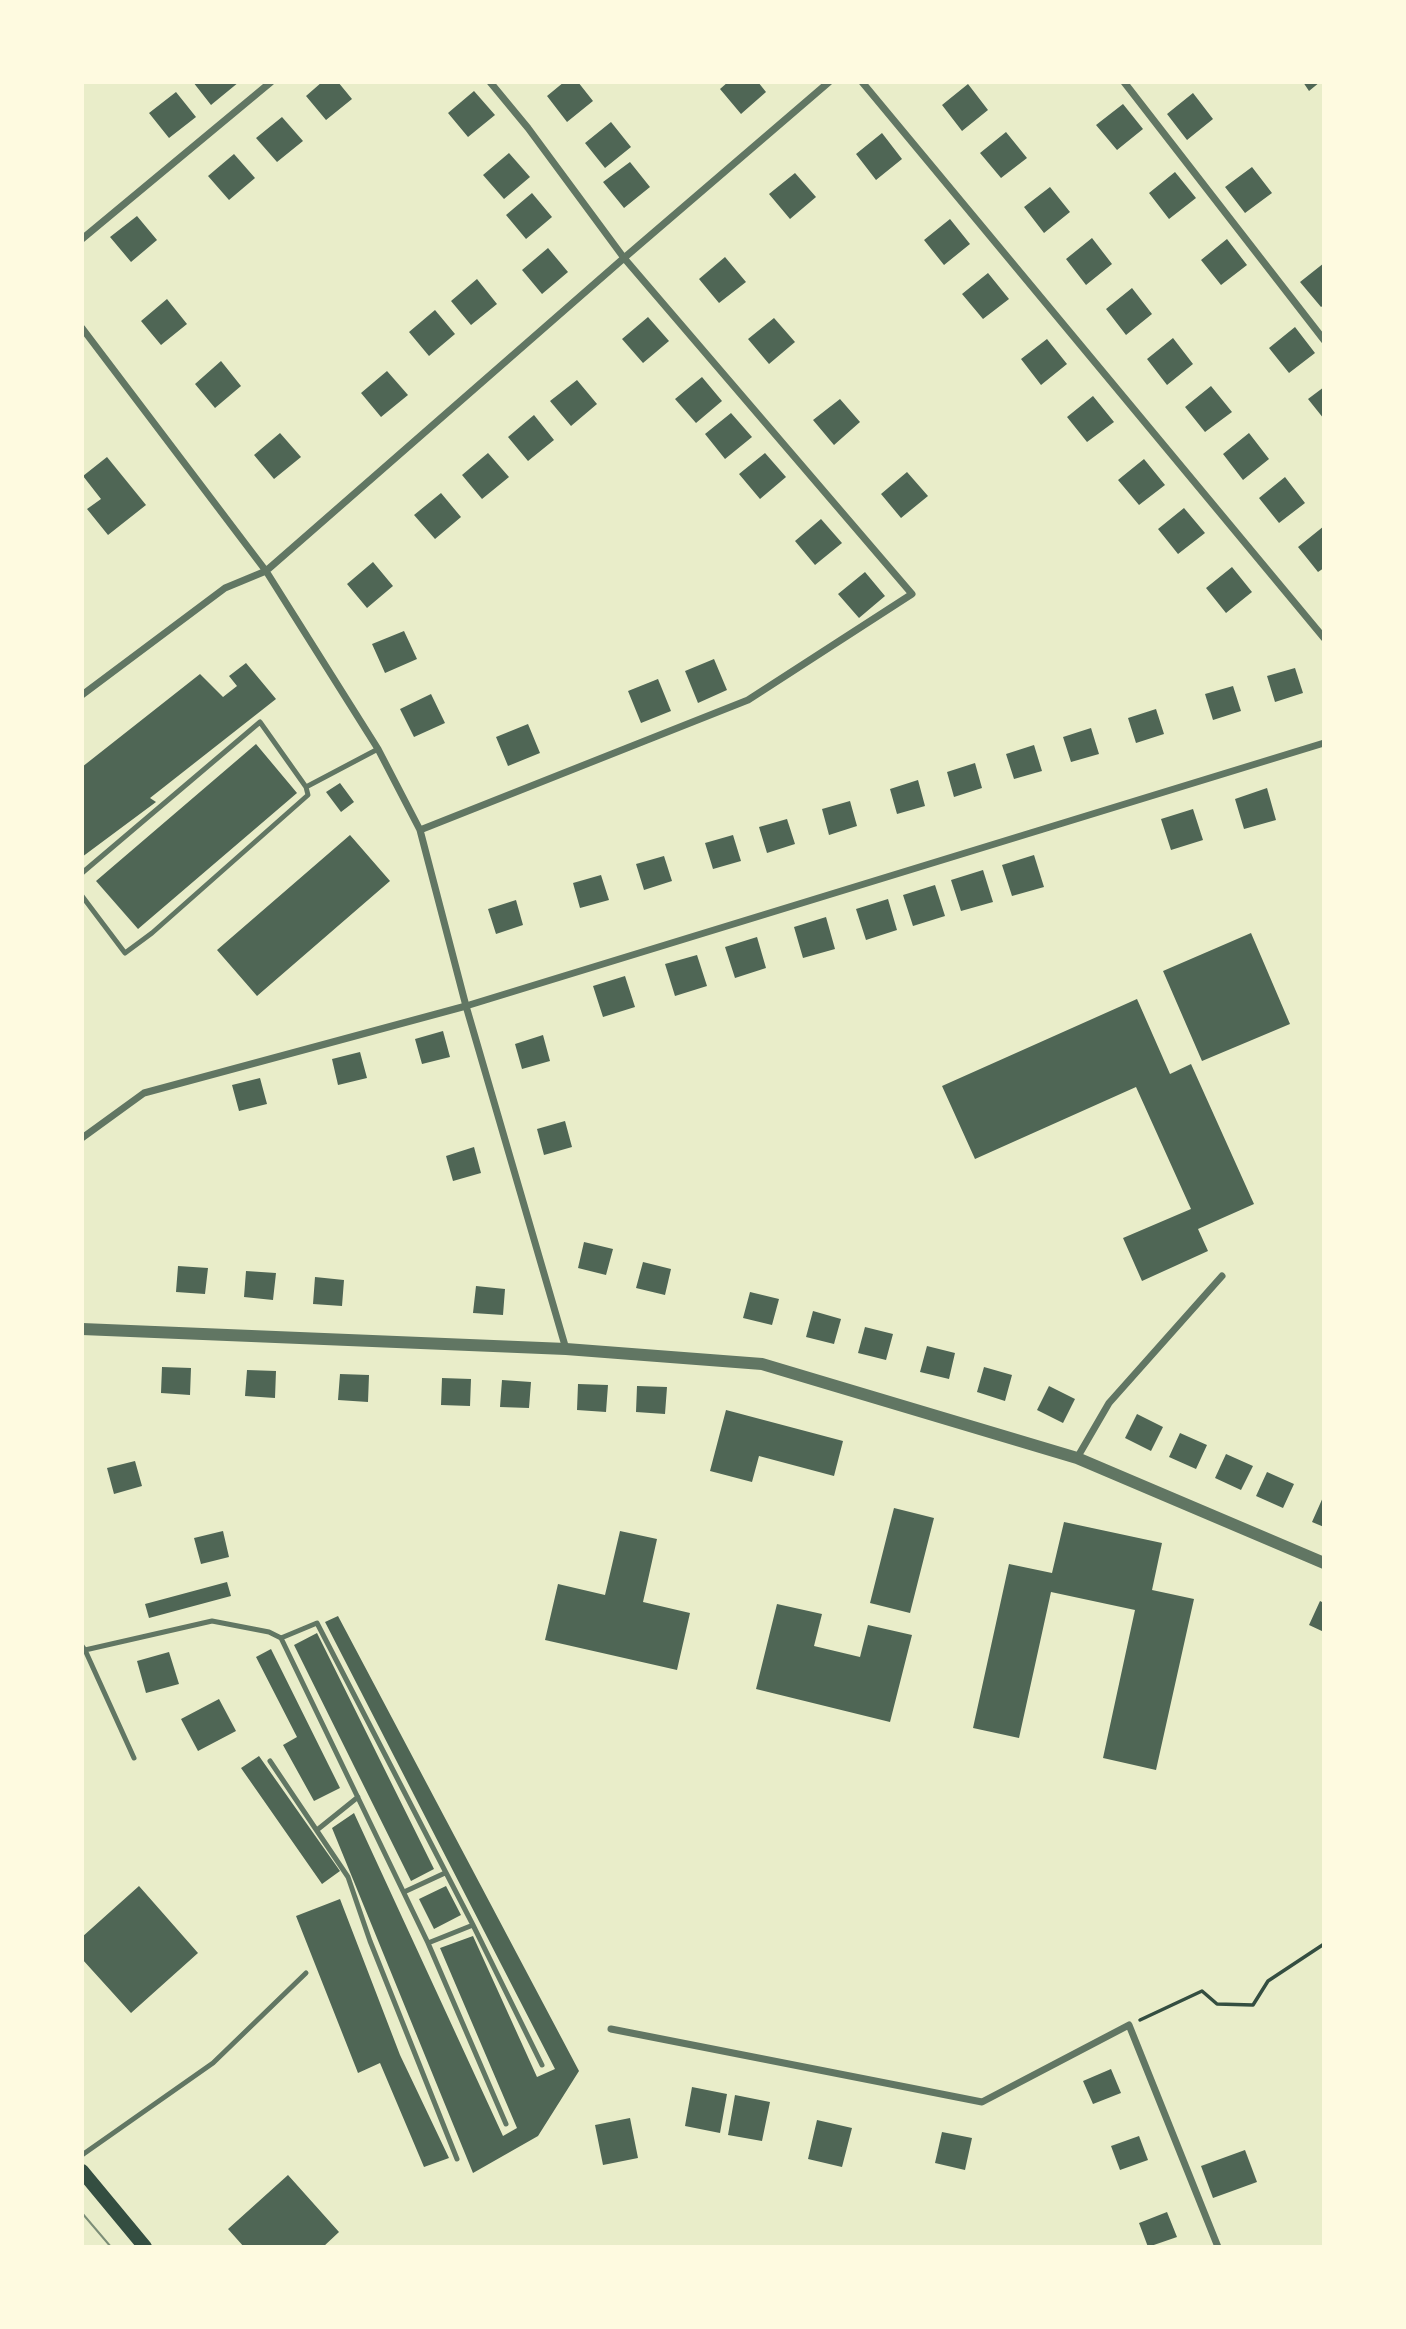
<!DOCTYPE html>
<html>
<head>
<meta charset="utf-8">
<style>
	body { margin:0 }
	#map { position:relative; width:1406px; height:2329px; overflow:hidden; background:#e9edc9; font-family:"Fira Sans",sans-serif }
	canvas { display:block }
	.frame { position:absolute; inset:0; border:84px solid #fefae0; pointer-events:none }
</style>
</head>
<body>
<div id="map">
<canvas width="1406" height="2329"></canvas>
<div class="frame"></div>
</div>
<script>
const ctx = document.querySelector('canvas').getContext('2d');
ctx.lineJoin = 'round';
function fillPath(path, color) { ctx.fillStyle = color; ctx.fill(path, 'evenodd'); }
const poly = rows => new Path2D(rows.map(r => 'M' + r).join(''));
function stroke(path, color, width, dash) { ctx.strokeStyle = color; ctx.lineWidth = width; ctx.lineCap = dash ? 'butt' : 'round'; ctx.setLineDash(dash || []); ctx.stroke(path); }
const building = poly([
	[193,82,239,82,211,105],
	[322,82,338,82,352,99,326,120,306,96],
	[564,82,578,82,593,101,567,122,547,96],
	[728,82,758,82,766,92,741,114,720,89],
	[1303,82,1320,82,1309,91],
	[968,84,988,110,962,131,942,105],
	[474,91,495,115,468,137,448,113],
	[176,92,196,117,169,138,149,113],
	[1193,93,1213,119,1187,140,1167,114],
	[1123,104,1143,129,1117,150,1096,125],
	[282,117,303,141,277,162,256,138],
	[611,122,631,147,605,168,585,143],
	[1006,132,1027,158,1001,178,980,153],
	[882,133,902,159,876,180,856,154],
	[509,153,530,177,504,199,483,175],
	[234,154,255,178,229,200,208,176],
	[630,162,650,187,624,208,603,182],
	[1252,167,1272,193,1245,213,1225,187],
	[1175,172,1196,198,1169,219,1149,193],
	[795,173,816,197,790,219,769,194],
	[1050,187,1070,212,1044,233,1024,207],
	[532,193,552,217,526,239,506,215],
	[137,216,157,240,131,262,110,237],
	[950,219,970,244,944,265,924,240],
	[1092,238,1112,264,1086,285,1066,259],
	[1227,239,1247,265,1221,285,1201,260],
	[548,248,568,272,542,294,522,270],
	[725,257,746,282,719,303,699,279],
	[1324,263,1324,305,1321,307,1300,282],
	[988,273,1009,299,983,319,962,294],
	[477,279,497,304,471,325,451,301],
	[1132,288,1152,314,1126,335,1106,309],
	[167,299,187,324,161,345,141,321],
	[435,310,455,334,429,356,409,332],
	[648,317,669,341,643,363,622,339],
	[774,318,795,342,769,364,748,339],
	[1295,327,1315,353,1289,373,1269,348],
	[1173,338,1193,364,1167,385,1147,359],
	[1047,339,1067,364,1041,385,1021,359],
	[221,361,241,386,215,408,195,384],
	[387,371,408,395,381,417,361,393],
	[702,377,722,401,696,423,675,399],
	[577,380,597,404,571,426,550,401],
	[1211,386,1232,412,1205,432,1185,407],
	[1324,387,1324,419,1308,399],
	[1093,396,1114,422,1087,442,1067,417],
	[840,399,860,422,834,445,813,420],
	[731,413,752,437,725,459,705,434],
	[534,415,554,440,528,461,508,437],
	[280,433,301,457,274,479,254,455],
	[1249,433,1269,459,1243,480,1223,454],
	[488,453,509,477,482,499,462,475],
	[765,453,786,477,760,499,739,474],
	[107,457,146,505,108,535,87,509,101,499,83,476],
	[1144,459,1165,485,1139,505,1118,480],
	[907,472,928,496,901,518,881,494],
	[1285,477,1305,503,1279,523,1259,498],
	[441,493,461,517,435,539,414,515],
	[1184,508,1205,533,1178,554,1158,529],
	[821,519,842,543,815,565,795,541],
	[1324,526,1324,568,1318,572,1298,547],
	[373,562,393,586,367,608,347,584],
	[1232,567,1252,592,1226,613,1206,588],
	[865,572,885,596,859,618,838,594],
	[404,631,417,659,385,673,372,644],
	[714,659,727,690,698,703,685,671],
	[246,663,276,699,150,798,156,802,82,857,82,767,200,674,223,697,237,686,229,676],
	[1295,668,1303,693,1275,702,1267,676],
	[658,679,671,711,641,723,628,691],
	[1233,686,1241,711,1213,720,1205,694],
	[431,694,445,723,414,737,400,709],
	[1156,709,1164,734,1136,743,1128,718],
	[528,724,540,753,508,766,496,737],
	[1091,728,1099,754,1071,762,1063,737],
	[256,744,297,793,138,929,96,881],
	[1034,745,1042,771,1014,779,1006,754],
	[975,763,982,788,954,797,947,772],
	[918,780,925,806,897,814,890,789],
	[340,783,354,802,341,812,326,792],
	[1267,788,1276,820,1244,829,1235,799],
	[850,801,857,826,829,835,822,809],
	[1193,809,1203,840,1171,850,1161,819],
	[787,819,795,844,767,853,759,827],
	[350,835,390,881,257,996,217,950],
	[733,835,741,861,713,869,705,843],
	[1034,855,1044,887,1012,896,1002,865],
	[664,856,672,881,644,890,636,864],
	[983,870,993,902,961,911,951,880],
	[601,875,609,900,580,908,573,883],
	[935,885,945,916,913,926,903,895],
	[888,899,897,930,866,940,856,909],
	[516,900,523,925,496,934,488,909],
	[826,917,835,949,803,958,794,927],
	[1251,933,1290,1024,1202,1061,1163,971],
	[757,937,766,968,735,978,725,947],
	[697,955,707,986,675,996,665,964],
	[625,976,635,1007,603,1017,593,986],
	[1137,999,1170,1074,1191,1064,1254,1204,1198,1229,1208,1251,1142,1281,1123,1238,1191,1209,1136,1087,975,1159,942,1086],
	[443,1031,450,1057,422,1064,415,1039],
	[543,1035,550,1061,522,1069,515,1044],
	[360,1052,367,1078,338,1085,332,1059],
	[260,1078,267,1104,239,1111,232,1085],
	[565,1121,572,1147,544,1155,537,1129],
	[474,1147,481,1173,453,1181,446,1156],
	[584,1242,613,1249,606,1275,578,1268],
	[643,1262,671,1269,665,1295,636,1288],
	[178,1266,208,1268,205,1294,176,1292],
	[246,1271,276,1273,273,1300,244,1297],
	[315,1277,344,1280,342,1306,313,1304],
	[476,1286,505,1289,503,1315,473,1313],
	[750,1292,779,1299,772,1325,743,1318],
	[813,1311,841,1319,834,1344,806,1337],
	[865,1327,893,1334,886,1360,858,1353],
	[927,1346,955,1353,949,1379,920,1372],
	[162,1367,191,1368,190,1395,161,1393],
	[984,1367,1012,1375,1005,1401,977,1392],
	[247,1370,276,1371,275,1398,245,1396],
	[340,1374,369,1375,368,1402,338,1400],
	[442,1378,471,1379,470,1406,441,1405],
	[502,1380,531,1382,529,1408,500,1407],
	[578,1384,608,1385,606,1412,577,1410],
	[637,1386,667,1387,665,1414,636,1412],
	[1049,1386,1075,1399,1063,1423,1037,1410],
	[726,1410,843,1441,834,1476,759,1456,752,1482,710,1471],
	[1137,1414,1163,1427,1151,1451,1125,1438],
	[1180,1433,1207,1445,1196,1469,1169,1457],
	[1226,1454,1253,1466,1241,1490,1215,1478],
	[135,1461,142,1486,114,1494,107,1468],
	[1267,1472,1294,1484,1283,1508,1256,1496],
	[1324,1495,1324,1527,1312,1522],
	[894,1508,934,1518,910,1613,870,1603],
	[1064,1522,1162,1543,1152,1590,1194,1599,1156,1770,1103,1758,1135,1610,1051,1592,1019,1738,973,1728,1009,1564,1052,1573],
	[223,1531,229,1557,201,1564,194,1538],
	[620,1531,657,1539,643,1602,690,1613,677,1670,545,1640,558,1584,605,1595],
	[227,1582,231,1596,149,1618,145,1604],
	[1320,1601,1324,1603,1324,1632,1309,1625],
	[777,1604,822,1614,814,1646,860,1657,868,1625,912,1635,890,1722,756,1689],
	[338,1616,579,2071,538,2136,473,2173,332,1828,354,1813,503,2136,517,2128,440,1948,473,1936,537,2077,555,2069,325,1622],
	[317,1633,434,1869,411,1881,294,1645],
	[271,1649,340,1788,314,1801,283,1745,297,1737,256,1657],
	[169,1652,179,1684,146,1693,137,1661],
	[219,1699,236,1731,198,1751,181,1719],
	[259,1756,340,1871,322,1884,241,1768],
	[139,1886,198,1953,131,2013,82,1959,82,1937],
	[446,1886,461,1915,434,1929,419,1899],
	[340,1899,400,2055,449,2158,424,2167,380,2063,358,2073,296,1916],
	[1111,2069,1121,2093,1093,2104,1083,2081],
	[692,2087,727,2094,720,2133,685,2126],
	[735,2095,770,2102,762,2141,728,2135],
	[630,2118,638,2158,603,2165,595,2125],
	[817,2120,852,2128,842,2167,808,2159],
	[942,2132,972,2138,965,2170,935,2163],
	[1139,2136,1148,2160,1120,2170,1111,2146],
	[1245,2150,1257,2182,1213,2198,1201,2166],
	[288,2175,339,2232,323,2247,244,2247,228,2229],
	[1167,2212,1177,2237,1148,2247,1139,2223]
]);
const path = poly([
	[1140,2020,1202,1991,1217,2004,1253,2005,1268,1981,1324,1944]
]);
const service = poly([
	[306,787,378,749],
	[82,873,260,722,306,787,308,795,152,933,125,953,82,896],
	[281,1638,317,1623,473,1925,542,2065],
	[82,1646,85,1650,212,1621,269,1632,281,1638,428,1943,506,2124],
	[85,1650,134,1758],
	[270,1761,348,1877,370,1941,457,2159],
	[317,1830,358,1797],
	[404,1892,445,1873],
	[428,1943,473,1925],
	[82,2155,213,2063,306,1973]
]);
const minor = poly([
	[862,82,1324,638],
	[1124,82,1324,340],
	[82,239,271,82],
	[82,328,266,571,378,749,420,830,466,1006,566,1349],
	[82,695,225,588,266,571,624,258,829,82],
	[420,830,748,700,912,594,624,258,528,128,490,82],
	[82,1138,144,1093,466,1006,1324,743],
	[1077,1458,1109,1403,1222,1276],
	[611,2029,982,2102,1129,2025,1218,2247]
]);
const tertiary = poly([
	[82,1329,566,1349,762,1364,1077,1458,1324,1563]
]);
const secondary = poly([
	[82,2171,145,2247]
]);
const tram = poly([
	[82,2213,111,2247]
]);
fillPath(building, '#4f6655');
stroke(path, '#344e41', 3.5);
stroke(service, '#617663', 5);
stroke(minor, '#617663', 7);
stroke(tertiary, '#617663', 12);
stroke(secondary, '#344e41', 14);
stroke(tram, '#7c8e77', 2);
</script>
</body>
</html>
